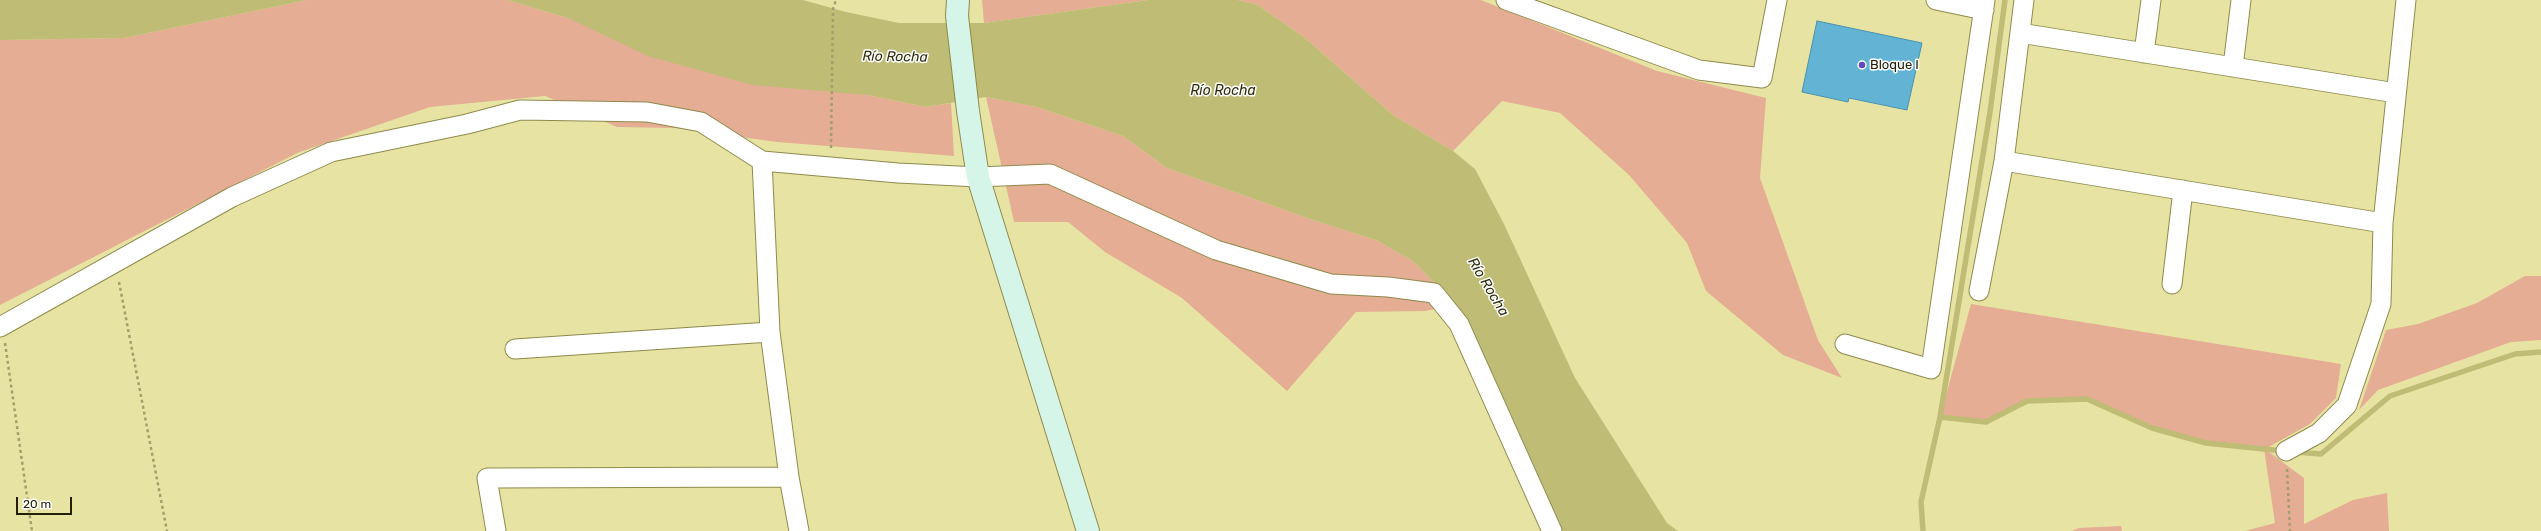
<!DOCTYPE html>
<html>
<head>
<meta charset="utf-8">
<style>
	body { margin:0 }
	#map { position:relative; width:2541px; height:531px; overflow:hidden; background:#e7e4a3; font-family:Rubik,sans-serif }
	canvas { display:block }
	.scale { position:absolute; left:16px; top:497px; width:56px; height:18px; box-sizing:border-box; border:2px solid #222006; border-top:0; padding-left:5px; font-size:12px; line-height:14px; white-space:nowrap; color:#222006; -webkit-text-stroke:3px #fff; paint-order:stroke }
</style>
</head>
<body>
<div id="map">
<canvas width="2541" height="531"></canvas>
<div class="scale">20 m</div>
</div>
<script>
const ctx = document.querySelector('canvas').getContext('2d');
ctx.lineJoin = 'round';
function fillPath(path, color) { ctx.fillStyle = color; ctx.fill(path, 'evenodd'); }
const poly = rows => new Path2D(rows.map(r => 'M' + r).join(''));
function stroke(path, color, width, dash) { ctx.strokeStyle = color; ctx.lineWidth = width; ctx.lineCap = dash ? 'butt' : 'round'; ctx.setLineDash(dash || []); ctx.stroke(path); }
function label(font, color, halo, rows, align = 'center') {
  ctx.font = font + ' Rubik,sans-serif'; ctx.lineWidth = 3; ctx.setLineDash([]); ctx.textBaseline = 'middle'; ctx.strokeStyle = halo; ctx.fillStyle = color; for (const [text, x, y, turn = 0] of rows) {
    ctx.save(); ctx.translate(x, y); ctx.rotate((+turn || 0) * Math.PI / 180); ctx.textAlign = isNaN(turn) ? turn : align; if (halo) ctx.strokeText(text, 0, 0); ctx.fillText(text, 0, 0); ctx.restore();
  }
}
const green = poly([
	[307,0,507,0,568,18,868,95,926,107,951,103,954,156,777,142,675,128,617,127,545,96,430,107,297,153,0,305,0,40,124,38],
	[982,0,1148,0,984,23],
	[1238,0,1481,0,1657,71,1766,98,1760,178,1818,340,1842,378,1783,355,1706,291,1687,243,1629,175,1560,113,1502,101,1453,151,1393,115,1305,38,1258,5],
	[986,97,1037,107,1123,136,1167,168,1313,220,1376,240,1413,261,1456,305,1425,311,1356,312,1287,391,1182,298,1105,252,1068,222,1014,222],
	[2525,276,2541,276,2541,340,2511,342,2378,390,2359,410,2386,330,2418,324,2477,303],
	[1971,304,2341,364,2336,398,2310,424,2265,449,2304,478,2304,524,2353,500,2387,493,2389,531,2245,531,2275,523,2264,449,2206,443,2152,428,2087,399,2027,401,1986,422,1940,417],
	[2121,526,2122,531,2071,531,2079,528]
]);
const water = poly([
	[0,0,307,0,124,38,0,40],
	[507,0,803,0,846,12,899,23,984,23,1148,0,1238,0,1258,5,1305,38,1393,115,1453,151,1475,169,1504,224,1575,378,1667,523,1678,531,1561,531,1456,305,1413,261,1376,240,1313,220,1167,168,1123,136,1037,107,986,97,926,107,868,95,752,85,648,56,568,18]
]);
const stream = poly([
	[1940,417,1986,422,2027,401,2087,399,2152,428,2206,443,2283,451],
	[2296,452,2321,454,2390,396,2515,354,2541,352],
	[1923,531,1921,502,1940,417,1990,112,2005,0]
]);
const building = poly([
	[1817,21,1922,43,1907,110,1849,98,1848,102,1802,92,1817,21]
]);
const path = poly([
	[831,148,833,9,836,0],
	[119,282,167,531],
	[5,343,32,531],
	[2287,469,2290,531]
]);
const minor = poly([
	[1506,0,1699,70,1762,78,1777,0],
	[1936,0,1984,10],
	[2020,33,2396,93],
	[2144,53,2151,0],
	[2233,67,2241,0],
	[762,161,770,332,789,477,799,531],
	[2004,161,2383,223],
	[2172,284,2183,190],
	[1979,291,2004,161,2024,0],
	[0,327,232,197,331,152,467,124,520,110,647,112,701,122,762,161,898,173,978,177,1050,174,1216,250,1331,284,1388,287,1434,293,1459,324,1552,531],
	[1845,344,1931,369,1985,0],
	[515,349,770,332],
	[2286,451,2319,433,2347,405,2381,304,2383,223,2406,0],
	[496,531,487,478,789,477]
]);
const secondary = poly([
	[958,0,957,16,968,111,978,177,1088,531]
]);
const markers = [
	[1862,65,4,"#5e49c1"]
];
const poiNames = [
	["Bloque I",1870,65]
];
const waterNames = [
	["Río Rocha",895,57,1],
	["Río Rocha",1223,91],
	["Río Rocha",1488,287,59]
];
fillPath(green, '#e5ad93');
fillPath(water, '#bfbc75');
stroke(stream, '#bfbc75', 5.5);
fillPath(building, '#63b4d4');
stroke(building, '#4891ad', 1);
stroke(minor, '#8e8a4c', 21);
stroke(secondary, '#8e8a4c', 24);
stroke(path, '#a29f6c', 2.5, [3, 3]);
stroke(minor, '#fff', 19);
stroke(secondary, '#d6f5e9', 22);
for (const [x, y, r, color] of markers) { const dot = new Path2D(); dot.arc(x, y, r, 0, 2 * Math.PI); ctx.fillStyle = color; ctx.fill(dot); stroke(dot, '#fff', 1.5); }
label('13px', '#222006', '#fff', poiNames, 'left');
label('italic 14px', '#2f2e0e', '#fff', waterNames);
</script>
</body>
</html>
